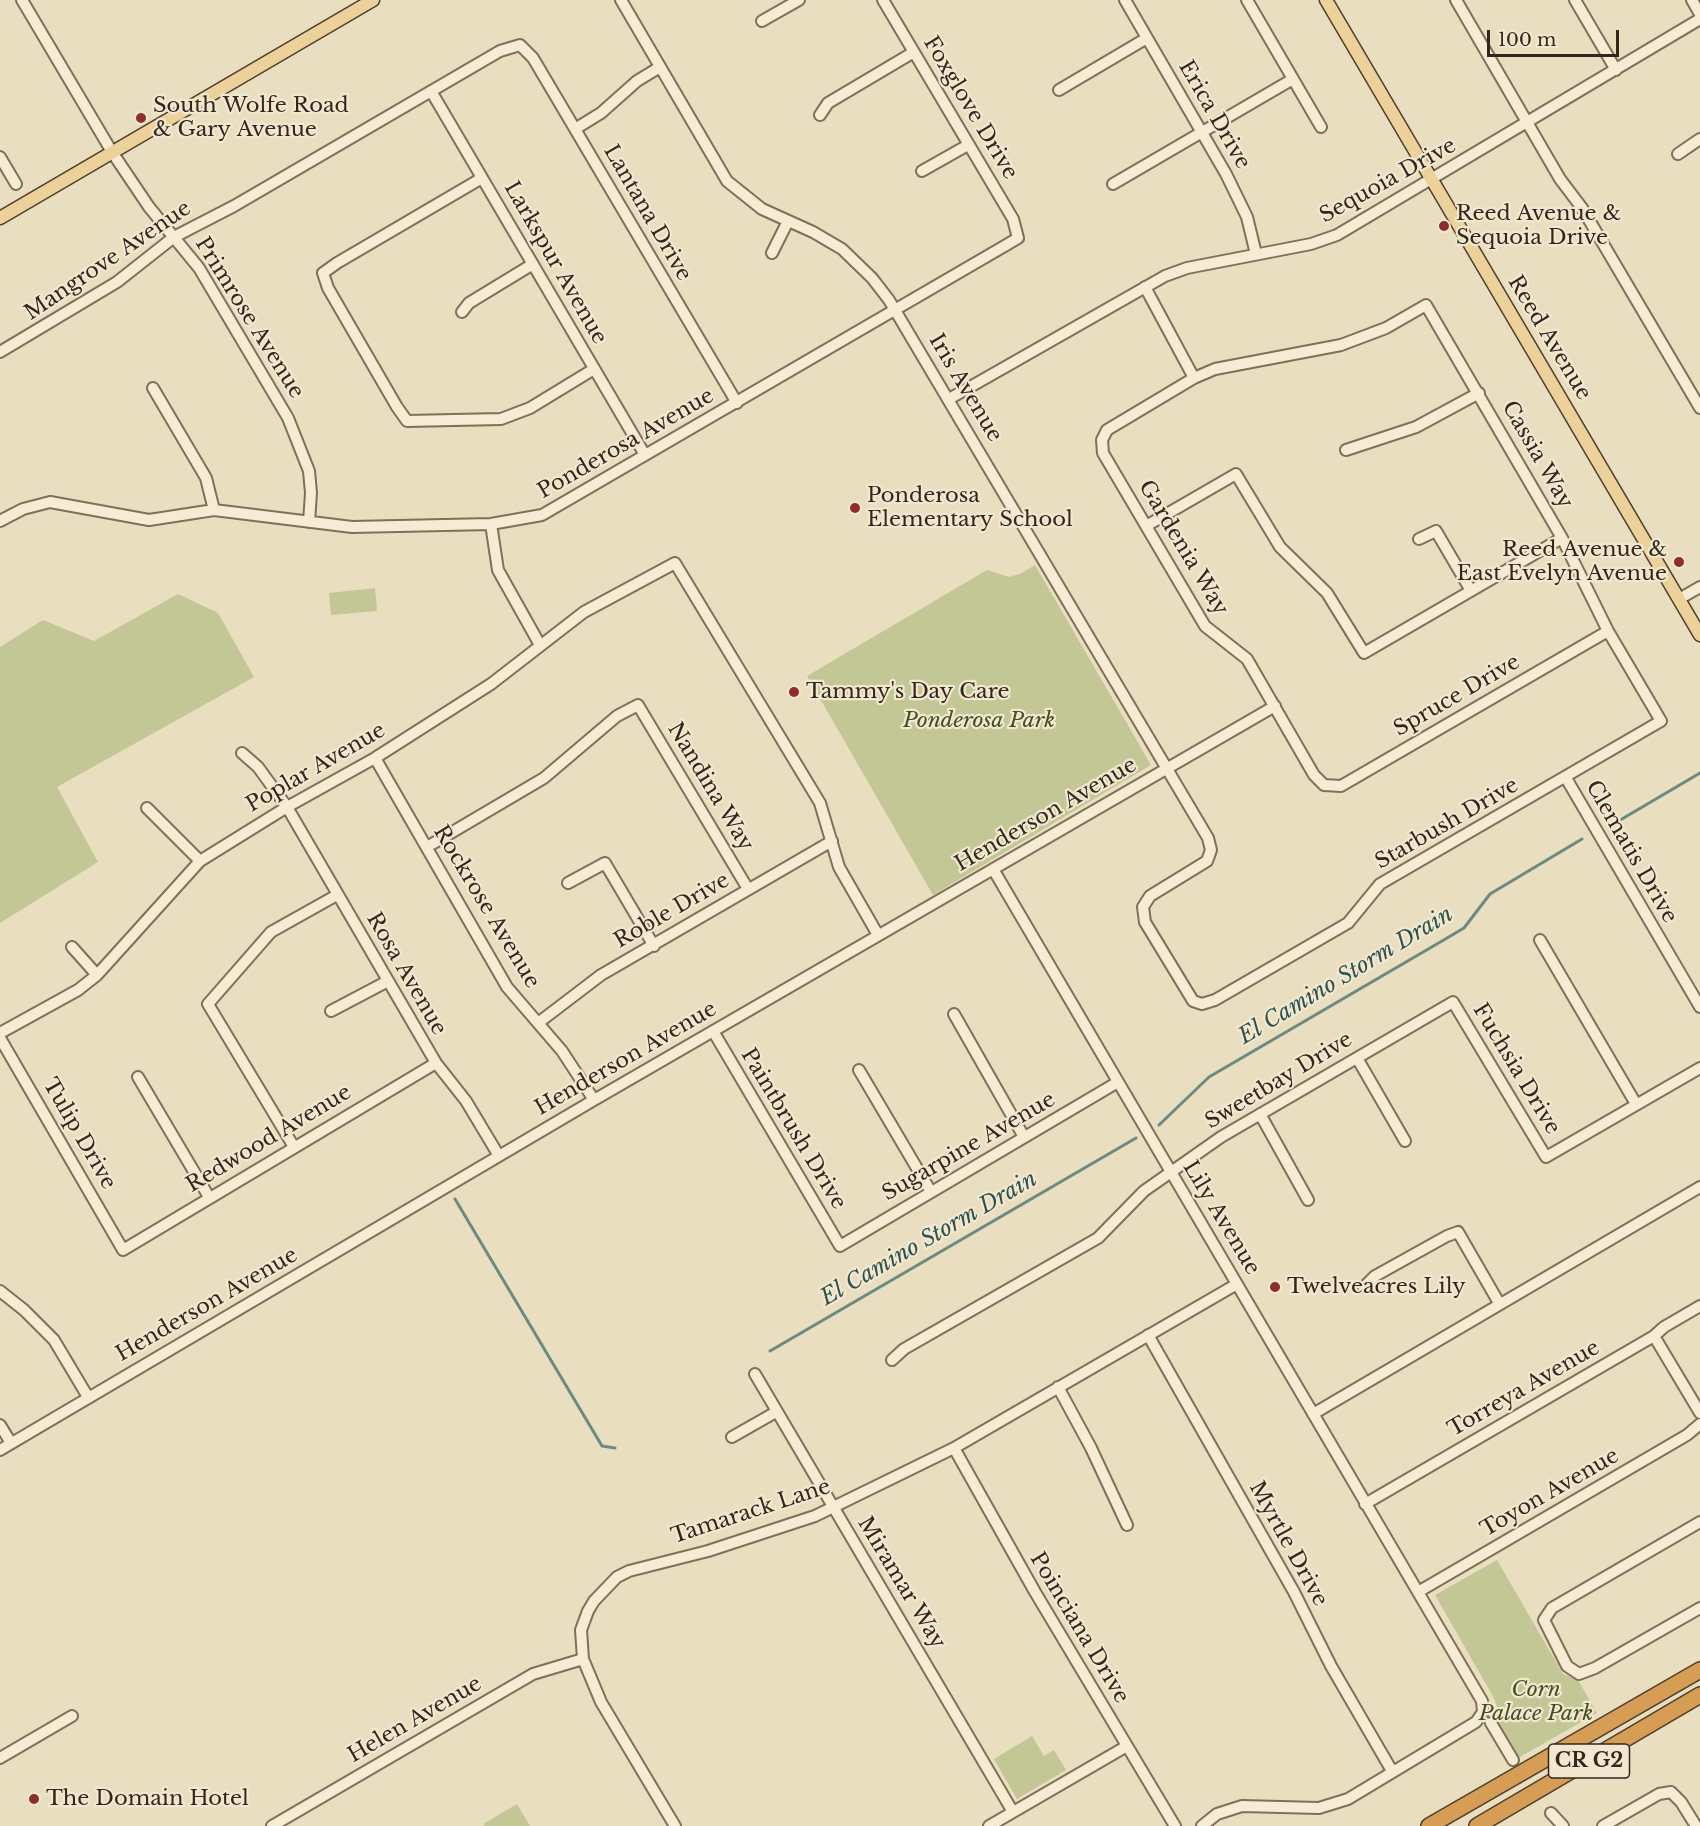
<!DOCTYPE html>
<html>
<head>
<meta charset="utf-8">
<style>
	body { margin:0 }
	#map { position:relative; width:1700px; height:1826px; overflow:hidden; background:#eadec0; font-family:"Libre Baskerville",serif }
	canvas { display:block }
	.scale { position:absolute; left:1487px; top:30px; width:132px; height:27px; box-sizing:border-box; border:3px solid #33271d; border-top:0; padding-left:8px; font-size:18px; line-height:21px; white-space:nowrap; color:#33271d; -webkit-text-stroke:4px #f2e8cf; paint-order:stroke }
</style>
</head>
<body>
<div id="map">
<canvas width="1700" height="1826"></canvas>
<div class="scale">100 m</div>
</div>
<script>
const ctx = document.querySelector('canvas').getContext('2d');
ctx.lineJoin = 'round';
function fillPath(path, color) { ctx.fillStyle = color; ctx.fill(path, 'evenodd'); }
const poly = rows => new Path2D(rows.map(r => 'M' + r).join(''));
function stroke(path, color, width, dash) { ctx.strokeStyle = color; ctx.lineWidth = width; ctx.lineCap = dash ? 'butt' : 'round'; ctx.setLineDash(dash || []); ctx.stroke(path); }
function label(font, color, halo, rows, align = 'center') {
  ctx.font = font + ' "Libre Baskerville",serif'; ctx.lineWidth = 4.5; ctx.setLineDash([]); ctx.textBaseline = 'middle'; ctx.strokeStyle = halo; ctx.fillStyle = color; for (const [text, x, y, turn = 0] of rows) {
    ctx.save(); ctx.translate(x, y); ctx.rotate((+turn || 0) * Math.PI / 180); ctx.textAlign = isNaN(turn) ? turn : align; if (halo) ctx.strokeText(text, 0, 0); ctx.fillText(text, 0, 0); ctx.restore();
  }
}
const green = poly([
	[1035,565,1151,765,933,895,807,676,987,570,1009,577,1020,574],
	[375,588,377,611,331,615,329,593],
	[178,594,218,613,254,677,57,787,98,862,0,923,0,647,43,620,94,641],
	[1497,1560,1563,1674,1578,1680,1597,1713,1518,1758,1514,1758,1494,1721,1497,1707,1494,1698,1435,1595],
	[1032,1736,1044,1756,1054,1750,1066,1770,1017,1799,994,1759],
	[517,1804,530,1826,485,1826,483,1824]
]);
const stream = poly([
	[1610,826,1700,773],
	[1159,1125,1209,1077,1442,941,1464,928,1490,894,1582,839],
	[455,1199,602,1446,615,1448],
	[770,1351,1136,1138]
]);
const minor = poly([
	[22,0,112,152,149,207,199,268,288,418,309,471,311,493,309,522],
	[621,0,727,181,762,209,813,232,842,249,872,278,889,300,1208,838,1211,850,1207,861,1150,896,1143,907,1145,922,1193,1001,1202,1004,1215,1000,1348,923,1380,884,1661,721,1608,631,1562,538,1426,305,1386,328,1341,345,1215,369,1194,378,1107,430,1102,440,1103,453,1205,626,1247,659,1314,775,1324,785,1341,786,1608,631],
	[1125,0,1226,174,1247,217,1256,254],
	[1247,0,1321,127],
	[1456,0,1560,179,1582,208,1700,408],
	[1575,0,1616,70],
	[1692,0,1700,14],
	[762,21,799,0],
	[1059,90,1147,38],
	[431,91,645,455],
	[820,115,828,103,914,52],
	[575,129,601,113,637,81,660,67],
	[1678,154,1700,139],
	[0,157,16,184],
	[922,171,968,145],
	[482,178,337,263,323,273,328,288,397,407,407,421,501,419,530,408,594,369],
	[1113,184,1293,79],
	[772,253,788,221],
	[1145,287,1194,378],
	[462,312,469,303,533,264],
	[0,352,117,282,174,237,234,206,500,51,520,45,533,58,737,403],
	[153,388,206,478,214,510],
	[949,399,1165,276,1187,268,1311,244,1337,235,1700,19],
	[1346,450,1416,427,1479,393],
	[0,521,23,509,50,502,149,520,214,510,352,527,491,524,542,515,1008,244,1018,238,1013,219,883,0],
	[491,524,498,570,540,645],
	[1146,526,1236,474,1280,547,1327,593,1364,653,1562,538],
	[1419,539,1436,531,1470,589],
	[1679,599,1700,587],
	[242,753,258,767,287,807,436,1063,466,1101,499,1156],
	[375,758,507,987,562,1051,594,1100],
	[1566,778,1700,1007],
	[147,808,200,861],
	[427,847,544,778,617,716,638,705,748,889],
	[993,869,1482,1701,1483,1712,1476,1722,1348,1799,1319,1808,1242,1806,1217,1814,1202,1826],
	[568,883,605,863,654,946],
	[1540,940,1636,1104],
	[72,947,97,975],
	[331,1011,388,981],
	[954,1014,1024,1137],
	[538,1023,601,975,832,841],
	[713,1031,840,1246,1118,1082],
	[0,1033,78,990,97,975,200,861,287,807,375,758,491,684,584,612,675,563,820,803,839,867,878,935],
	[0,1038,123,1250,436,1063],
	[1357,1058,1405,1141],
	[859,1070,931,1192],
	[138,1077,209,1197],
	[1260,1114,1308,1200],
	[294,1147,208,1004,271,932,337,895],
	[1364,1287,1375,1276,1447,1236,1458,1232,1499,1303],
	[0,1291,24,1310,54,1340,88,1397],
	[1148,1335,1294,1592,1331,1666,1392,1771],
	[1654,1336,1700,1413],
	[892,1360,904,1349,1098,1238,1144,1191,1221,1137,1453,1002,1546,1157,1700,1068],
	[755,1374,1013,1812],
	[1058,1387,1091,1448,1127,1525],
	[1313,1414,1700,1187],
	[0,1425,11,1443],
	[732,1437,776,1412],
	[954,1448,1035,1592,1175,1826],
	[0,1450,594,1100,1275,706],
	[1365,1504,1654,1336,1664,1327,1700,1306],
	[1700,1522,1552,1608,1544,1620,1567,1666,1579,1674,1595,1668,1700,1608],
	[1418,1592,1687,1435,1700,1424],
	[1491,1723,1513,1760],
	[0,1758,72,1716],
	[1551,1813,1563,1826],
	[272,1826,533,1674,583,1659],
	[675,1826,601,1702,583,1659,581,1630,588,1611,594,1601,617,1577,629,1571,708,1551,815,1516,954,1448,1237,1284],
	[989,1826,1127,1746],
	[1603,1826,1659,1794,1671,1792,1681,1802,1696,1826]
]);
const major = poly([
	[1326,0,1700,635],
	[0,218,373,0]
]);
const highway = poly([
	[1429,1826,1700,1670],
	[1477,1826,1700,1695]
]);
const markers = [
	[141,118,6,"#8d2d2e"],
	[1444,226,6,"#8d2d2e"],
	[855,508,6,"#8d2d2e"],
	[1679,562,6,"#8d2d2e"],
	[794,692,6,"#8d2d2e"],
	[1275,1287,6,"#8d2d2e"],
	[34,1799,6,"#8d2d2e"]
];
const shields = [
	[1589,1761,81]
];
const shieldNames = [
	["CR G2",1589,1761]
];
const poiNames = [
	["South Wolfe Road",153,106],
	["& Gary Avenue",153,130],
	["Reed Avenue &",1456,214],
	["Sequoia Drive",1456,238],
	["Ponderosa",867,496],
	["Elementary School",867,520],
	["Reed Avenue &",1667,550,"right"],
	["East Evelyn Avenue",1667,574,"right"],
	["Tammy's Day Care",806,692],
	["Twelveacres Lily",1287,1287],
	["The Domain Hotel",46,1799]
];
const streetNames = [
	["Foxglove Drive",970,108,59],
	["Erica Drive",1214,115,60],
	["Sequoia Drive",1388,181,-29],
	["Lantana Drive",647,213,60],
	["Mangrove Avenue",108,261,-34],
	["Larkspur Avenue",555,263,60],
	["Primrose Avenue",249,318,58],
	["Reed Avenue",1549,338,59],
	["Iris Avenue",965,388,59],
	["Ponderosa Avenue",626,444,-30],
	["Cassia Way",1537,455,60],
	["Gardenia Way",1183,548,59],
	["Spruce Drive",1457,696,-30],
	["Poplar Avenue",316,768,-30],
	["Nandina Way",710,787,59],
	["Henderson Avenue",1046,815,-30],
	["Starbush Drive",1447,824,-30],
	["Clematis Drive",1631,852,60],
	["Rockrose Avenue",486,907,59],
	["Roble Drive",672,911,-30],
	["Rosa Avenue",406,974,60],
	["Henderson Avenue",626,1059,-30],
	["Fuchsia Drive",1516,1069,59],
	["Sweetbay Drive",1279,1081,-31],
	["Paintbrush Drive",793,1129,59],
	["Tulip Drive",79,1134,60],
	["Redwood Avenue",269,1139,-31],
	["Sugarpine Avenue",969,1147,-30],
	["Lily Avenue",1221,1218,59],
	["Henderson Avenue",207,1305,-30],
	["Torreya Avenue",1524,1389,-30],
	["Toyon Avenue",1550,1493,-30],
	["Tamarack Lane",751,1512,-18],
	["Myrtle Drive",1288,1544,61],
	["Miramar Way",901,1583,59],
	["Poinciana Drive",1079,1628,59],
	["Helen Avenue",415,1720,-30]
];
const parkNames = [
	["Ponderosa Park",979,721],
	["Corn",1536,1690],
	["Palace Park",1536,1714]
];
const waterNames = [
	["El Camino Storm Drain",1346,976,-31],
	["El Camino Storm Drain",929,1239,-30]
];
fillPath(green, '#c2c795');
stroke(stream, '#6b8a82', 3);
stroke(minor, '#826f59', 14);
stroke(major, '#503e2e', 15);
stroke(highway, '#503e2e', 18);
stroke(minor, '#f6ebd3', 10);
stroke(major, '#ecd29a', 12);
stroke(highway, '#d69d55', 15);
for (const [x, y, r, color] of markers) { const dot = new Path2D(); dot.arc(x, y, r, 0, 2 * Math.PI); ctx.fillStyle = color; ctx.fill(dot); stroke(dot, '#f2e8cf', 2); }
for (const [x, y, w] of shields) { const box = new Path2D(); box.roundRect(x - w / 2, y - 17, w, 34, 4.5); ctx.fillStyle = '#f2e8cf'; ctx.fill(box); stroke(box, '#33271d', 1.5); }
label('bold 20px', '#33271d', null, shieldNames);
label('21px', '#33271d', '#f2e8cf', poiNames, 'left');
label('21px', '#33271d', '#f2e8cf', streetNames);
label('italic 21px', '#444e25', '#f2e8cf', parkNames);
label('italic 22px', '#2d524f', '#f2e8cf', waterNames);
</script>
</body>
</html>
